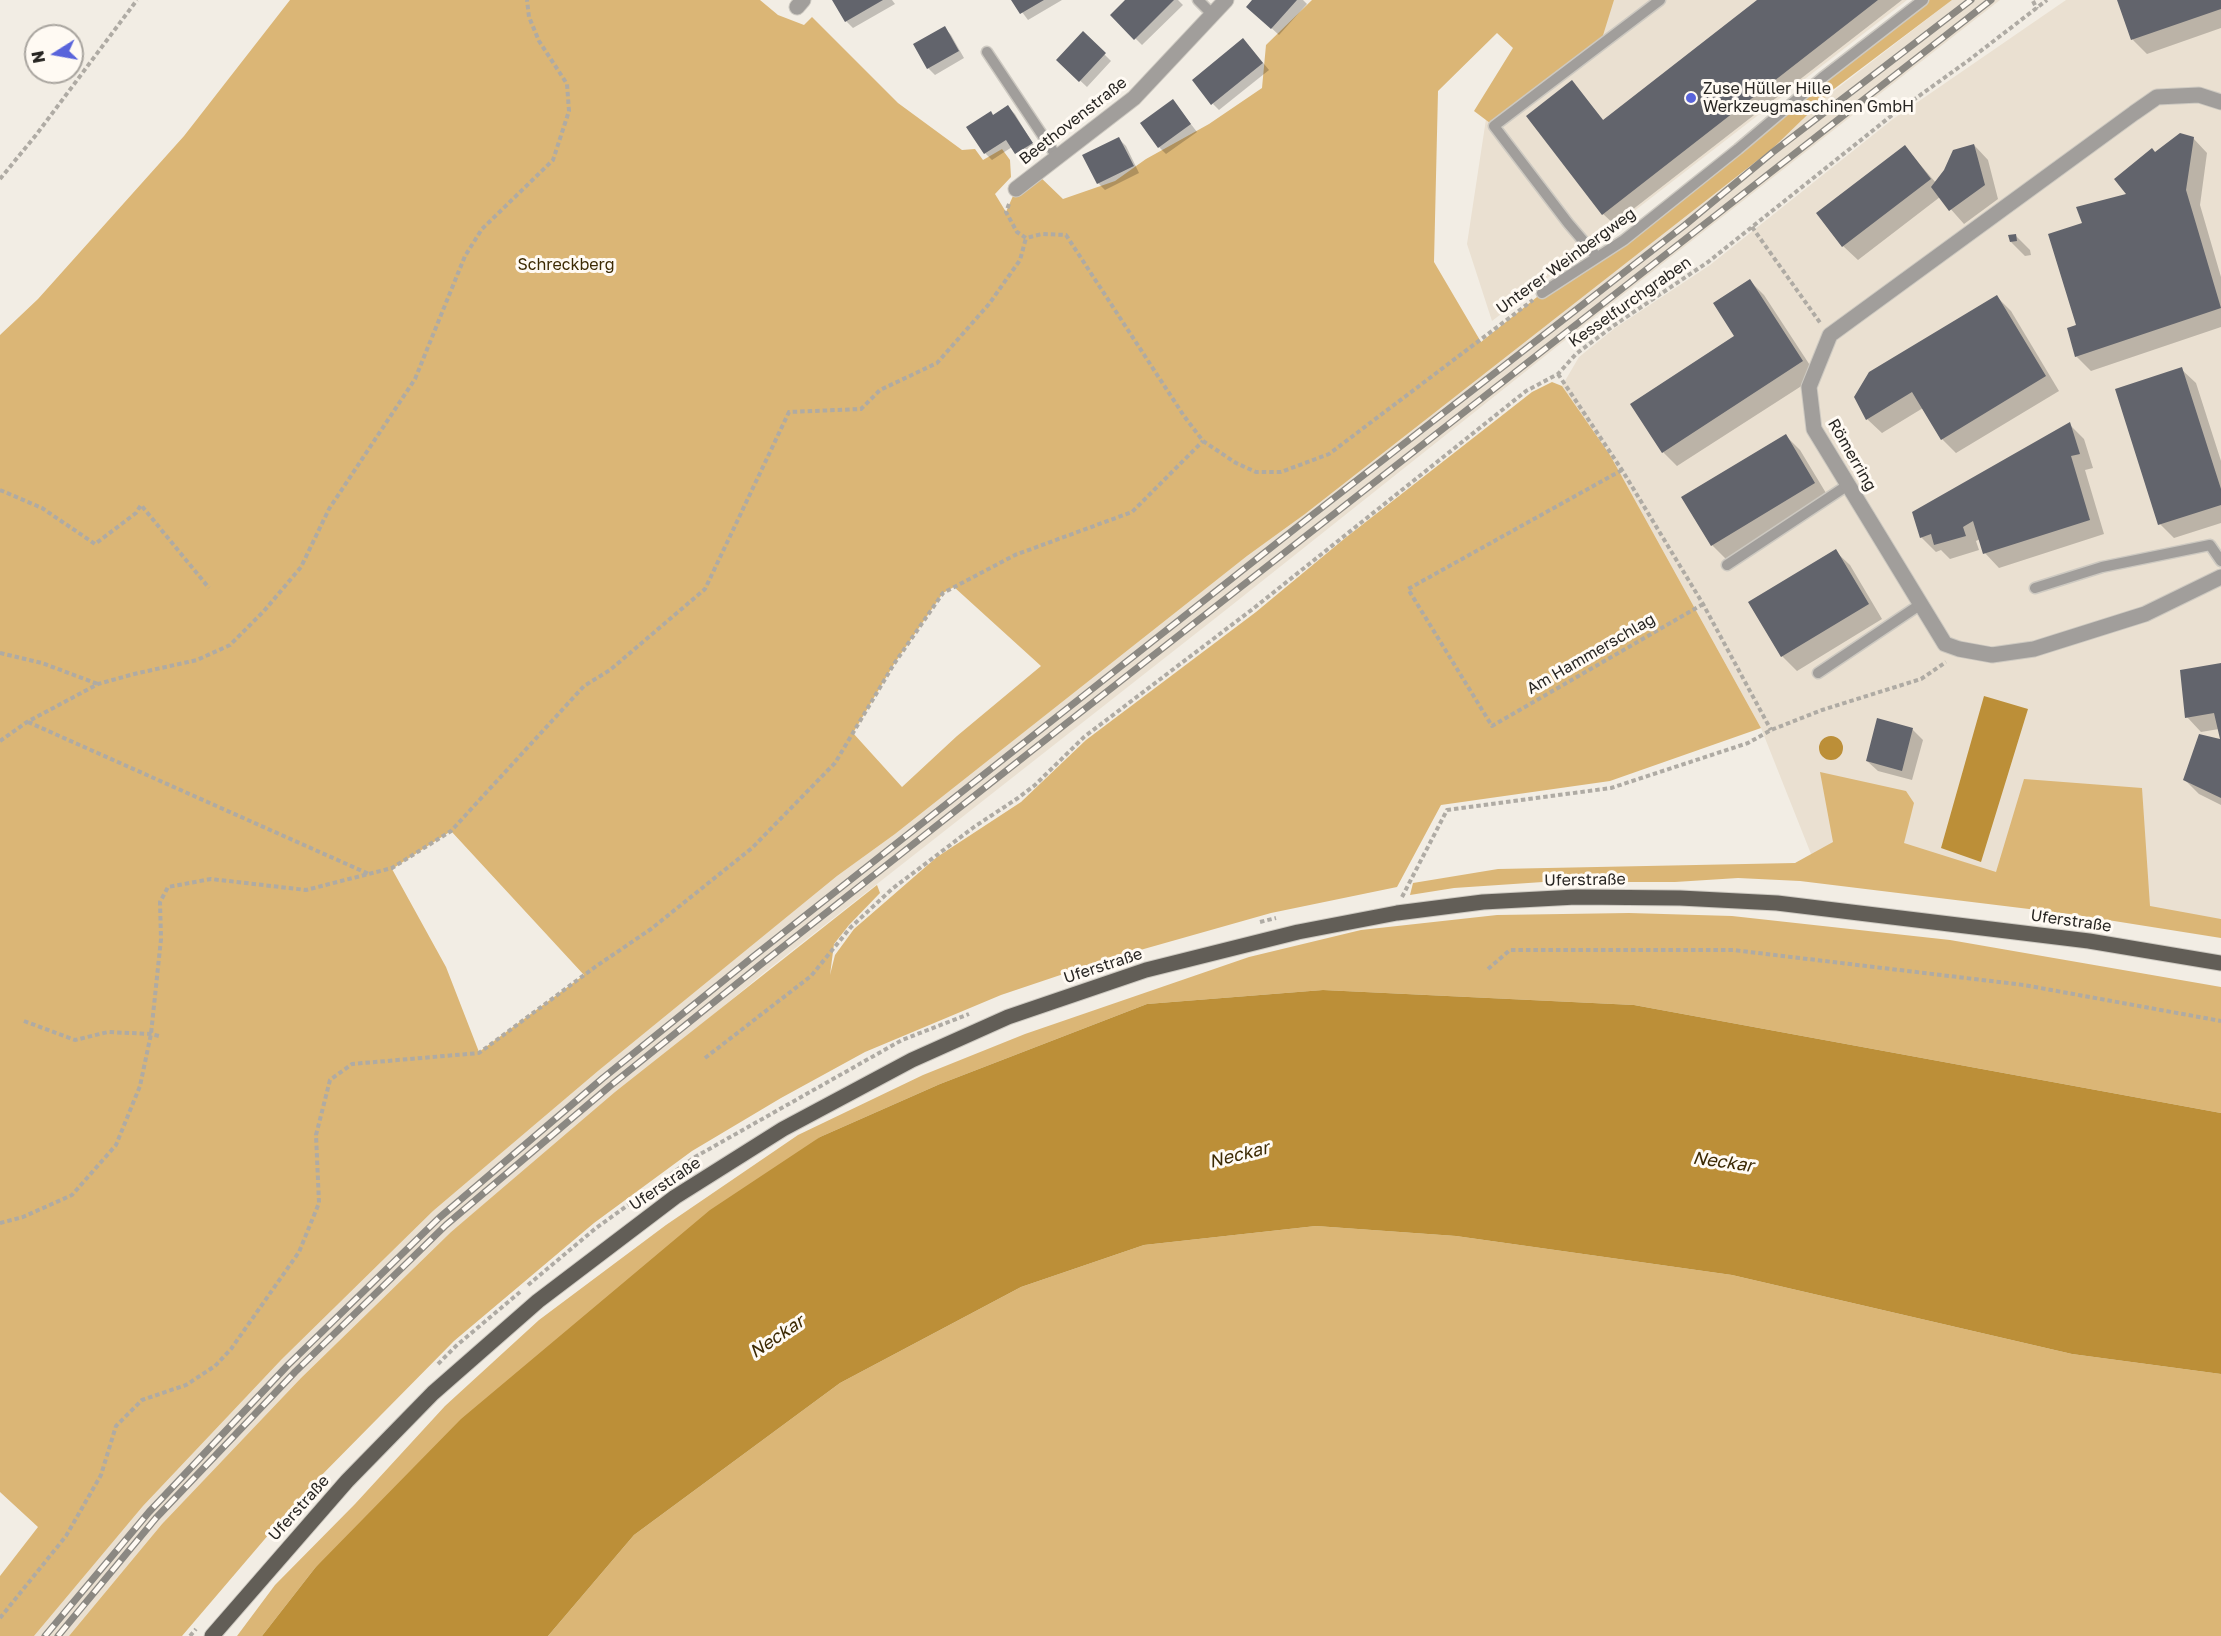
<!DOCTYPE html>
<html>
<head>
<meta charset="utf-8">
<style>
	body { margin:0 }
	#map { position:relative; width:2221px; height:1636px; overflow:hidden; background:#f2ede4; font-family:"Golos Text",sans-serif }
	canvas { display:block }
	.north { position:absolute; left:24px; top:24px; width:60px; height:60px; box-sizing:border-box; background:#fffaf3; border:2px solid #a9a59f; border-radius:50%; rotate:259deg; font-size:16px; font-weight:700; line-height:24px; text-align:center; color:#272522 }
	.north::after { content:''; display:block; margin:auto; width:21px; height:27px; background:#5964db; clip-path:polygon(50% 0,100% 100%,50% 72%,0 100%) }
</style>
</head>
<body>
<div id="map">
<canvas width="2221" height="1636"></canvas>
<div class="north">N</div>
</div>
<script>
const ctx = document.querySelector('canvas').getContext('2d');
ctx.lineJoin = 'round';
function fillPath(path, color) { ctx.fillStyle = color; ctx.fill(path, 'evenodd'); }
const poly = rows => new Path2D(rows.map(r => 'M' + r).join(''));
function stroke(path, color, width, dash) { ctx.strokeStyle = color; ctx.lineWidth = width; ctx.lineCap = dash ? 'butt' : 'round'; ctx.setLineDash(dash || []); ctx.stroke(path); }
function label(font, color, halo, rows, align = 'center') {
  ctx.font = font + ' "Golos Text",sans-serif'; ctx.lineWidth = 6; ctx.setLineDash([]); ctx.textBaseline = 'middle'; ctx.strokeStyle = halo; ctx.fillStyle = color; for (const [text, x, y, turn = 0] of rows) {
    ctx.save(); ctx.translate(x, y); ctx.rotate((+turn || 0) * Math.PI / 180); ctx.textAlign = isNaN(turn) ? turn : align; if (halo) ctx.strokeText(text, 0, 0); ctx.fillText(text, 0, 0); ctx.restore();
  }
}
const built = poly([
	[1490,0,1907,0,1492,321,1467,244,1488,106,1548,68],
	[1952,0,2000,0,1579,329,1227,609,765,972,451,1232,301,1378,162,1524,69,1636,34,1636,143,1506,282,1359,433,1211,598,1071,837,876,895,834,1247,556,1305,514,1772,149,1822,100],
	[2066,0,2221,0,2221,928,1815,864,1761,728,1610,455,1562,386,1579,357,1615,328,1710,265,1893,119]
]);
const green = poly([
	[290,0,760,0,778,15,804,25,812,17,898,103,962,150,975,149,983,160,1002,149,1010,160,1011,177,995,194,1006,212,1016,189,1036,173,1063,199,1115,181,1146,159,1209,124,1262,88,1266,45,1312,0,1614,0,1600,45,1494,126,1474,111,1513,48,1497,33,1438,91,1434,262,1481,342,1542,293,1624,240,1923,0,1952,0,1834,89,1772,149,1305,514,1247,556,895,834,837,876,598,1071,433,1211,282,1359,143,1506,34,1636,0,1636,0,1576,38,1527,0,1492,0,335,38,299,184,136],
	[954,587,1041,666,957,736,902,787,853,733,894,664,943,593],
	[451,831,584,975,479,1052,446,967,392,869],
	[1552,382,1562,386,1610,455,1761,728,1610,781,1441,805,1397,887,1271,913,1105,960,1001,995,865,1052,781,1098,692,1151,594,1223,454,1341,305,1492,182,1636,69,1636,162,1524,301,1378,451,1232,615,1092,877,885,880,893,849,925,834,944,830,975,835,955,854,929,937,857,1021,802,1086,740,1256,612,1344,539,1532,392],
	[1820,772,1906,791,1914,803,1904,843,1996,872,2024,779,2142,788,2150,906,2221,919,2221,938,2070,914,1800,881,1738,878,1675,882,1543,882,1454,888,1410,895,1413,883,1498,869,1795,863,1833,842],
	[1629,913,1732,916,1950,940,2221,987,2221,1113,1634,1005,1323,990,1147,1004,940,1084,820,1137,315,1568,262,1636,237,1636,275,1585,355,1504,445,1406,539,1320,666,1225,798,1135,923,1075,1025,1034,1249,957,1361,930,1497,915],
	[1316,1226,1456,1236,1732,1275,2072,1354,2221,1374,2221,1636,548,1636,634,1535,840,1383,1021,1287,1144,1245]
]);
const water = poly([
	[1984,696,2028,709,1981,862,1941,848],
	'1819 748a12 12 0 1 1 24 0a12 12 0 1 1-24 0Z',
	[1323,990,1634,1005,2221,1113,2221,1374,2072,1354,1732,1275,1456,1236,1316,1226,1144,1245,1021,1287,840,1383,634,1535,548,1636,262,1636,315,1568,461,1419,710,1210,820,1137,940,1084,1147,1004]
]);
const shadow = poly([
	[834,0,892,0,895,4,853,28,846,21],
	[1013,0,1062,0,1028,20],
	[1127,0,1178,0,1183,5,1142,45,1112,15],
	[1254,0,1303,0,1307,4,1279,35,1255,13],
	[1760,0,1902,0,1614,224,1603,214,1572,82,1604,121],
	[2118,0,2221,0,2221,28,2147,54,2133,40],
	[945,28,951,35,964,58,935,75,928,68],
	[1083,33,1111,61,1087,87,1058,60],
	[1250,47,1269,70,1219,110,1213,104],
	[1173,101,1197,132,1166,154,1159,147],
	[1008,107,1015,114,1034,146,1019,156,1012,147,992,160,985,153,994,116],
	[2193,138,2207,153,2200,205,2221,277,2221,327,2091,371,2076,356,2084,224,2129,195],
	[1119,139,1126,146,1139,173,1105,190,1098,183],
	[1974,145,1988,160,1998,199,1964,224,1940,197,1858,260,1843,246,1818,213,1905,147,1936,183],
	[2015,235,2030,250,2031,255,2025,256,2011,242],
	[1750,281,1764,295,1817,376,1677,466,1663,452,1736,336],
	[1997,297,2011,311,2059,391,1956,453,1942,439,1923,408,1882,433,1867,419],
	[2181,369,2196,383,2221,461,2221,523,2174,538,2160,524],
	[2069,424,2084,439,2093,468,2085,470,2104,534,1999,568,1985,553,1980,539,1976,541,1979,550,1950,559,1941,550,1936,552,1921,537],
	[1786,436,1800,450,1829,498,1726,559,1712,545],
	[1835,551,1850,565,1882,619,1797,671,1782,656,1750,603],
	[2221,664,2221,738,2219,729,2201,732,2187,717],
	[1912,729,1923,740,1912,780,1878,771,1867,761],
	[2221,741,2221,805,2199,794,2185,780]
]);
const building = poly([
	[832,0,883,0,845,22],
	[1011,0,1044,0,1020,14],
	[1125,0,1174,0,1134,40,1110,15],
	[1252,0,1297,0,1271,29,1246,7],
	[1757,0,1878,0,1602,215,1526,116,1572,80,1603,120],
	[2117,0,2221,0,2221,9,2131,40],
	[945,26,959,51,927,69,913,44],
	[1083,31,1106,53,1079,82,1056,60],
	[1243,38,1263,63,1211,105,1192,80],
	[1173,99,1191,124,1158,148,1140,123],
	[1008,105,1033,143,1015,154,1006,140,984,154,966,127,991,111,993,115],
	[2180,133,2194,137,2186,190,2221,308,2075,357,2067,328,2076,325,2048,234,2082,223,2076,207,2126,194,2114,179,2152,148,2155,152],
	[1119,137,1134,166,1097,184,1082,155],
	[1974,144,1985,185,1949,211,1931,187,1944,170,1953,150],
	[1905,145,1931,179,1842,247,1816,213],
	[2016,234,2017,241,2010,242,2008,235],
	[1750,279,1803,361,1662,453,1630,404,1734,336,1713,303],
	[1997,295,2046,376,1941,440,1912,392,1866,420,1854,397,1869,372],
	[2182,367,2221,489,2221,505,2158,525,2115,389],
	[2070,422,2080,454,2071,456,2090,520,1983,554,1973,521,1963,527,1966,536,1934,545,1931,534,1920,538,1912,512],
	[1786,434,1815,483,1711,546,1681,497],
	[1836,549,1869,604,1781,657,1748,602],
	[2221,663,2221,798,2183,780,2199,734,2220,739,2214,713,2185,718,2180,670],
	[1877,718,1913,728,1902,771,1866,761]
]);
const path = poly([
	[2033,1,2037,9],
	[0,179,36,135,137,0],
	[1009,204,1006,212,1017,232,1026,238,1042,234,1066,235,1184,416,1203,441,1236,463,1256,472,1281,472,1329,454,1533,300],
	[1752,227,1821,324],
	[1558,374,1622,470,1703,604,1771,730],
	[1622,470,1408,589,1492,726,1703,604],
	[0,490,42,508,95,544,136,513,141,505,209,588],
	[0,653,42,663,98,684],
	[28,722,369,874],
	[0,741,27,722,98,684,134,674,197,660,230,645,264,611,301,567,329,509,415,379,465,256,482,229,553,160,569,111,567,84,539,41,529,17,527,0],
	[1402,897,1447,810,1611,788,1748,743,1771,730,1822,710,1921,679,1946,662],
	[1260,922,1276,918],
	[1488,969,1510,950,1733,950,2024,985,2221,1021],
	[24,1021,75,1040,108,1032,151,1034,159,1036],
	[705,1058,811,976,851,927,892,889,974,827,1018,798,1035,785,1084,737,1254,608,1526,391,1558,374,1576,354,1613,326,1708,262,1891,116,1969,60,2047,0],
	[0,1223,23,1217,72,1195,116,1145,140,1086,151,1034,161,939,160,902,168,887,211,879,306,890,392,868,451,831,584,686,610,670,705,589,789,412,861,409,880,390,937,363,989,304,1020,260,1026,238],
	[528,1285,596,1228,695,1157,902,1040,969,1014],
	[438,1364,456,1346,520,1292],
	[0,1618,66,1536,101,1475,116,1426,142,1400,186,1385,215,1366,231,1349,299,1252,319,1203,316,1135,330,1080,352,1064,479,1053,595,967,651,929,752,848,835,763,894,664,943,593,1015,555,1132,512,1203,441],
	[190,1636,196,1629]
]);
const lane = poly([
	[1198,0,1212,14],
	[987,52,1057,157],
	[1597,257,1568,223,1494,126,1660,0],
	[1542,293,1624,240,1738,149,1822,78,1923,0],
	[1727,565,1848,485],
	[2035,588,2102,567,2210,545,2221,561],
	[1818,673,1921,604]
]);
const street = poly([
	[797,7,803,0],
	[2221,102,2199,95,2157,97,2134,113,1830,335,1809,387,1814,429,1945,644,1959,649,1992,655,2034,649,2145,614,2221,577],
	[1016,189,1134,98,1226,0]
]);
const primary = poly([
	[212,1636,347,1481,433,1393,538,1301,675,1197,783,1129,912,1060,1008,1017,1146,970,1298,932,1397,913,1483,902,1576,897,1680,898,1777,903,2089,941,2221,963]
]);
const rail = poly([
	[45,1636,149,1512,288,1365,439,1218,603,1078,754,956,1311,516,1685,225,1773,152,1971,0],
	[58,1636,156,1518,295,1372,446,1225,610,1086,760,965,1063,726,1991,0]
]);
const markers = [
	[1691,98,6,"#5964db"]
];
const poiNames = [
	["Zuse Hüller Hille",1703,89],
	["Werkzeugmaschinen GmbH",1703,107]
];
const streetNames = [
	["Beethovenstraße",1073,121,-38],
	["Unterer Weinbergweg",1566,261,-36],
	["Kesselfurchgraben",1630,302,-35],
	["Römerring",1852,455,60],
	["Am Hammerschlag",1591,654,-30],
	["Uferstraße",1585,880,-1],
	["Uferstraße",2071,921,8],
	["Uferstraße",1103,966,-18],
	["Uferstraße",665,1184,-34],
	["Uferstraße",299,1508,-48]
];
const parkNames = [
	["Schreckberg",566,265]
];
const waterNames = [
	["Neckar",1239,1155,-14],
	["Neckar",1723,1162,8],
	["Neckar",777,1337,-34]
];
fillPath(built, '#eae0d1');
fillPath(green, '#dbb676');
fillPath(water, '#bc8f38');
fillPath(shadow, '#0003');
fillPath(building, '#62646c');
stroke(lane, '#cdc9c1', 13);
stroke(street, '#cdc9c1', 17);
stroke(primary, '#cdc9c1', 17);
stroke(path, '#afaba4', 4, [4.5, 3]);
stroke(lane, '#a19e9b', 10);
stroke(street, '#a19e9b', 15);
stroke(primary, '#625e57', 15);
stroke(rail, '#8b8882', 7);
stroke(rail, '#fffaf3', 4.5, [14]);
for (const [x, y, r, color] of markers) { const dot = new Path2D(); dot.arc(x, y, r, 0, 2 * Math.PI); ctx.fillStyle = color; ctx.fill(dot); stroke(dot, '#fffaf3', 2); }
label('16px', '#272522', '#fffaf3', poiNames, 'left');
label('16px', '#272522', '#fffaf3', streetNames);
label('16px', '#3c2a03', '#fffaf3', parkNames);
label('italic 18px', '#3d2a04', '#fffaf3', waterNames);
</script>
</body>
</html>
